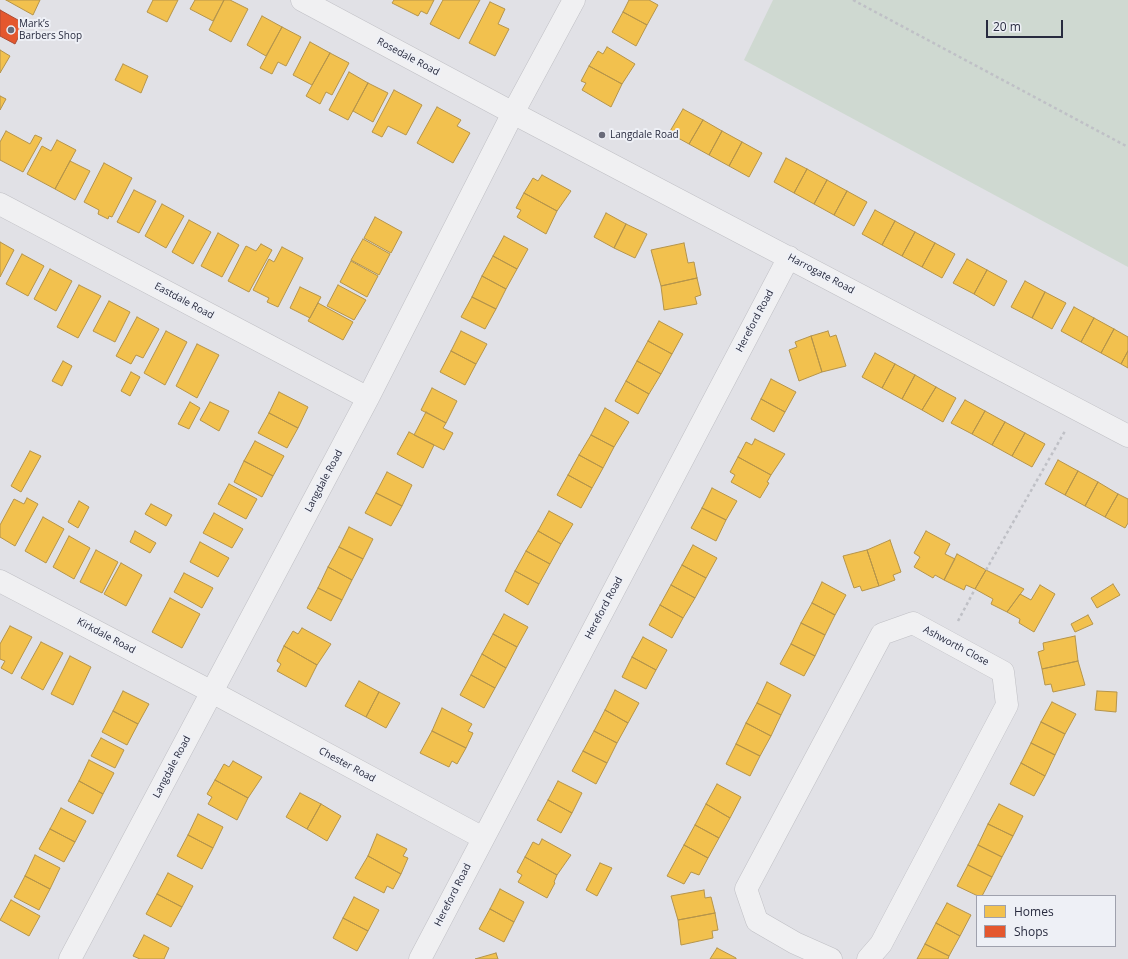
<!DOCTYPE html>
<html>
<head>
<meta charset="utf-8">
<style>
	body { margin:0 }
	#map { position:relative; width:1128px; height:959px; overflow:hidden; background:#e1e1e6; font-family:"Open Sans",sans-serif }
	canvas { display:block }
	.legend { position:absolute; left:976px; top:895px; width:140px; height:52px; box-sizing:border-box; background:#eef0f6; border:1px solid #9fa1ad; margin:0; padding:5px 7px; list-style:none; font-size:12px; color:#282b3f }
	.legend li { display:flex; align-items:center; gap:8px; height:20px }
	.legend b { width:20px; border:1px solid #9fa1ad }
	.scale { position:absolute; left:986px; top:20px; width:77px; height:18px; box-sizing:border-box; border:2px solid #282b3f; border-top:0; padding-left:5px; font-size:12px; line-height:14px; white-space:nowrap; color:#282b3f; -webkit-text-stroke:3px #eef0f6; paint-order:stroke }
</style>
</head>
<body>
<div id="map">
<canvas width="1128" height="959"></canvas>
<ul class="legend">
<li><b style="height:11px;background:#f2c14e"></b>Homes</li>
<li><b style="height:11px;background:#e4572e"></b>Shops</li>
</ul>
<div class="scale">20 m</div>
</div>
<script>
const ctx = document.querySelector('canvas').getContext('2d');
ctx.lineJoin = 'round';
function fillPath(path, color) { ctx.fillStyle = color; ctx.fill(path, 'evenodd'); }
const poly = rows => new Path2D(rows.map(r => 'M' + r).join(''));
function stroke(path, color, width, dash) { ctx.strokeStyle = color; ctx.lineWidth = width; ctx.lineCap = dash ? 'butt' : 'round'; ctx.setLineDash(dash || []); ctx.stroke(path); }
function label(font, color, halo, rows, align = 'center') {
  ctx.font = font + ' "Open Sans",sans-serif'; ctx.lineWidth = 4; ctx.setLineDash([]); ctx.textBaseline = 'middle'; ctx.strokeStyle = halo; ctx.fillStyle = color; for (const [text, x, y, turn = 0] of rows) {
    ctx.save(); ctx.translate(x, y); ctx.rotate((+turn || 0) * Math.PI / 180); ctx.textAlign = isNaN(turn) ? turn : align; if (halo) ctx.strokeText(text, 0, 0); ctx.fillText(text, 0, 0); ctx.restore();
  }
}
const green = poly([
	[773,0,1128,0,1128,267,744,60]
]);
const homes = poly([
	[6,0,40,0,33,15,6,0],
	[153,0,178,0,167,22,147,12,153,0],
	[195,0,224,0,213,21,190,9,195,0],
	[224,0,230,0,248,9,231,42,209,30,224,0],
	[394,0,434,0,427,14,421,11,418,16,392,3,394,0],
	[443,0,480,0,459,39,430,24,443,0],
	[629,0,649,0,658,5,647,25,623,12,629,0],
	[490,2,505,9,498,24,509,29,495,56,469,43,490,2],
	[623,12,647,25,636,46,612,32,623,12],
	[262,16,282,27,266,56,247,45,262,16],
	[282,27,301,37,286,66,278,62,272,74,260,68,282,27],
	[310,42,330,53,312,85,293,75,310,42],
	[607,47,635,64,622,84,589,66,598,51,603,54,607,47],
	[0,50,10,56,0,73,0,50],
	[330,53,349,63,332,95,326,92,320,104,306,96,330,53],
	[123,64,148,76,141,93,115,80,123,64],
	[589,66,622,84,611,107,582,90,586,83,581,81,589,66],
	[349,72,368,83,348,120,329,110,349,72],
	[368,83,388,93,373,122,353,111,368,83],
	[394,90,422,105,406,135,388,126,382,137,372,132,394,90],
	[0,96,6,99,0,110,0,96],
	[437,107,461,120,457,126,470,133,453,163,417,143,437,107],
	[683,109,703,120,689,144,669,133,683,109],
	[703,120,722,131,709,155,689,144,703,120],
	[6,131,30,144,35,135,42,138,23,172,0,160,0,142,6,131],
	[722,131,742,142,729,166,709,155,722,131],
	[57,140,76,150,55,189,27,174,42,146,51,151,57,140],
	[742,142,762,153,749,177,729,166,742,142],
	[786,158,807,169,794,193,774,182,786,158],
	[70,161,90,171,75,200,55,189,70,161],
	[104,163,132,178,112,217,109,216,108,219,98,214,99,210,84,202,104,163],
	[807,169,827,180,814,204,794,193,807,169],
	[542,175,571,191,557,211,524,193,533,178,538,181,542,175],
	[827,180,847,191,834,215,814,204,827,180],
	[134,190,156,201,139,233,117,222,134,190],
	[847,191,867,202,854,226,834,215,847,191],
	[524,193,557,211,546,234,517,217,521,210,516,208,524,193],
	[162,204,184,216,166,248,145,236,162,204],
	[875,210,895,221,882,245,862,234,875,210],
	[606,213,626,224,614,248,594,237,606,213],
	[375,217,402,232,391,253,364,238,375,217],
	[189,220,211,232,193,264,172,252,189,220],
	[895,221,915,232,902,256,882,245,895,221],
	[626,224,647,234,635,258,614,248,626,224],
	[915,232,935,243,922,267,902,256,915,232],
	[218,233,239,245,222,277,201,266,218,233],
	[504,236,528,249,517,269,493,256,504,236],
	[363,239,390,254,379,275,351,260,363,239],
	[0,242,14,250,0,277,0,242],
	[684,243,688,263,694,262,697,278,661,286,651,250,684,243],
	[935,243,955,254,942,278,922,267,935,243],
	[261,244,272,250,249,292,228,281,246,246,256,251,261,244],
	[282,247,303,258,278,307,267,302,269,298,253,290,269,259,274,262,282,247],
	[22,254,44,266,28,296,6,284,22,254],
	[493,256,517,269,506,289,482,276,493,256],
	[967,259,987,270,974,294,953,283,967,259],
	[351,261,378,276,367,297,340,282,351,261],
	[50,269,72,281,56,311,34,299,50,269],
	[987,270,1007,281,994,306,974,294,987,270],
	[482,276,506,289,496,309,472,297,482,276],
	[697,278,701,295,695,297,697,304,664,310,661,286,697,278],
	[1025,281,1045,292,1032,318,1011,307,1025,281],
	[79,285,101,296,78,338,57,327,79,285],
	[338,285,366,300,354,320,327,306,338,285],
	[300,287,321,297,310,318,290,308,300,287],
	[1045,292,1066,303,1052,329,1032,318,1045,292],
	[472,297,496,309,485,329,461,317,472,297],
	[109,301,130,312,115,342,93,331,109,301],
	[318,303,353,322,343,340,308,321,318,303],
	[1074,307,1094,318,1081,342,1061,331,1074,307],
	[137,317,159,329,143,358,136,355,131,364,116,356,137,317],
	[1094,318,1114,329,1101,353,1081,342,1094,318],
	[659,321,683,334,672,354,648,341,659,321],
	[1114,329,1128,337,1128,351,1121,364,1101,353,1114,329],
	[166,331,187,342,165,385,144,373,166,331],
	[461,331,487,344,476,364,451,351,461,331],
	[828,331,830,337,836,335,846,366,822,372,811,336,828,331],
	[811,336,822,372,799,381,789,350,797,347,795,342,811,336],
	[648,341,672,354,661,374,637,361,648,341],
	[197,344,219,355,197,398,176,386,197,344],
	[451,351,476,364,465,385,440,372,451,351],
	[1128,351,1128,368,1121,364,1128,351],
	[875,353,895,364,882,388,862,377,875,353],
	[63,361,72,366,62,386,52,381,63,361],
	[637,361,661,374,649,394,626,381,637,361],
	[895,364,915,375,902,399,882,388,895,364],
	[131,372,140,377,130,396,121,391,131,372],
	[915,375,936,387,922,410,902,399,915,375],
	[771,379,796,392,785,412,761,399,771,379],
	[626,381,649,394,638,414,615,401,626,381],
	[936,387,956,398,943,422,922,410,936,387],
	[432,388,457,401,446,423,421,410,432,388],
	[279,392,308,407,298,428,269,413,279,392],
	[761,399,785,412,774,432,751,419,761,399],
	[965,400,985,411,972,434,951,423,965,400],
	[190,402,200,408,189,429,178,424,190,402],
	[210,402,229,411,219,431,200,420,210,402],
	[605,408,629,422,614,447,591,435,605,408],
	[985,411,1005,422,992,445,972,434,985,411],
	[426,412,446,423,443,428,453,433,444,450,414,435,426,412],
	[269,413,298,428,287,448,258,433,269,413],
	[1005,422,1025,433,1012,456,992,445,1005,422],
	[409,432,434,445,423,468,397,454,409,432],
	[1025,433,1045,444,1032,467,1012,456,1025,433],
	[591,435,614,447,603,468,579,455,591,435],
	[755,439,785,454,771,475,738,457,746,442,752,445,755,439],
	[255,441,284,456,273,476,244,461,255,441],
	[30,451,41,456,21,492,11,486,30,451],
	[579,455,603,468,592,488,568,475,579,455],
	[738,457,771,475,767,482,769,483,760,498,731,482,735,475,730,472,738,457],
	[1058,460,1078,471,1065,495,1045,484,1058,460],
	[244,461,273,476,262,497,234,482,244,461],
	[1078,471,1098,482,1085,506,1065,495,1078,471],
	[387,472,412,485,402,506,376,493,387,472],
	[568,475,592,488,581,508,557,495,568,475],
	[1098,482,1118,494,1105,517,1085,506,1098,482],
	[229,484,257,499,246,519,218,504,229,484],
	[712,488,737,501,726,520,702,508,712,488],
	[376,493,402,506,391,526,365,513,376,493],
	[1118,494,1128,499,1128,523,1125,528,1105,517,1118,494],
	[27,498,38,504,15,546,0,537,0,525,14,499,24,504,27,498],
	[79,501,89,507,78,528,68,522,79,501],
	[151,504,172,515,166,526,145,514,151,504],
	[702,508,726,520,716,541,691,528,702,508],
	[549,511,573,524,561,544,538,531,549,511],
	[214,513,243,529,232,548,203,533,214,513],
	[43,517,64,529,46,563,25,551,43,517],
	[349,527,373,539,363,559,339,547,349,527],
	[135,531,156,543,150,553,130,542,135,531],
	[538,531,561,544,550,564,526,551,538,531],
	[926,531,950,544,945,554,955,559,944,580,935,575,933,578,914,567,920,557,914,553,926,531],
	[69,536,90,548,74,579,53,567,69,536],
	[890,540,901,572,893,575,895,580,879,586,867,550,890,540],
	[200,542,229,558,218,577,190,562,200,542],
	[693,545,717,558,706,578,682,565,693,545],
	[339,547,363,559,352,580,328,567,339,547],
	[96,550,118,562,102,593,80,582,96,550],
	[867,550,879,586,862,591,860,586,854,588,843,556,867,550],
	[526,551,550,564,539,584,515,571,526,551],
	[957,554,986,570,975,589,966,585,964,590,944,580,957,554],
	[121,563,142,575,126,606,104,594,121,563],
	[682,565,706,578,695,598,671,585,682,565],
	[328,567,352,580,342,600,318,588,328,567],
	[986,570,1024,589,1007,612,991,604,993,599,975,589,986,570],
	[515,571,539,584,528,605,505,591,515,571],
	[184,573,213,588,202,608,174,592,184,573],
	[822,582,846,595,835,615,812,603,822,582],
	[1113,584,1120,595,1097,608,1091,598,1113,584],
	[671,585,695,598,683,618,660,605,671,585],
	[1040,585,1055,594,1034,632,1019,623,1020,619,1007,612,1020,594,1031,600,1040,585],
	[318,588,342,600,331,621,307,608,318,588],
	[170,598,200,614,182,648,152,632,170,598],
	[812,603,835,615,825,635,801,623,812,603],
	[660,605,683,618,672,638,649,625,660,605],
	[504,614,528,627,517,647,493,634,504,614],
	[1088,615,1093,624,1075,632,1071,624,1088,615],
	[801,623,825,635,815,656,791,644,801,623],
	[10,626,32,637,12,674,1,668,5,661,0,659,0,644,10,626],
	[302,628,331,644,317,665,284,646,293,631,298,634,302,628],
	[493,634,517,647,506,668,482,654,493,634],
	[1075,636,1078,661,1042,669,1038,652,1044,650,1043,643,1075,636],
	[643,637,667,650,656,670,632,657,643,637],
	[41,642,63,653,43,690,21,678,41,642],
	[791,644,815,656,804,676,780,664,791,644],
	[284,646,317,665,306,687,277,671,281,664,277,661,284,646],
	[482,654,506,668,495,688,471,675,482,654],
	[70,656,91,667,73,705,51,694,70,656],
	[632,657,656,670,646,689,622,677,632,657],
	[1078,661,1085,685,1053,692,1051,684,1045,685,1042,669,1078,661],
	[471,675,495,688,484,708,460,695,471,675],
	[359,681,379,692,366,717,345,706,359,681],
	[767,682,791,695,781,715,757,703,767,682],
	[615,690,639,703,628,723,605,710,615,690],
	[123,691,149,704,138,724,113,711,123,691],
	[1097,691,1117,692,1116,712,1095,710,1097,691],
	[379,692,400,703,386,728,366,717,379,692],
	[1052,702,1076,714,1065,734,1041,722,1052,702],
	[757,703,781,715,771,736,746,723,757,703],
	[442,708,472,724,468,731,473,733,466,748,432,731,442,708],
	[605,710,628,723,617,743,594,731,605,710],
	[113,711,138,724,127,745,102,732,113,711],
	[1041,722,1065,734,1055,755,1031,743,1041,722],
	[746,723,771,736,760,756,736,744,746,723],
	[432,731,466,748,457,764,452,761,449,767,420,753,432,731],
	[594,731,617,743,607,763,583,751,594,731],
	[101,738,124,750,115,768,91,756,101,738],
	[1031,743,1055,755,1045,776,1021,763,1031,743],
	[736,744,760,756,750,776,726,764,736,744],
	[583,751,607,763,596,784,572,771,583,751],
	[89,760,114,773,103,794,79,781,89,760],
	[233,761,262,777,248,798,215,780,224,764,229,767,233,761],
	[1021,763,1045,776,1034,796,1010,784,1021,763],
	[215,780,248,798,237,820,208,804,212,797,207,794,215,780],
	[79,781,103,794,93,814,68,801,79,781],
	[558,781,582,793,572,813,548,800,558,781],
	[717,784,741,797,730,818,706,804,717,784],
	[300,793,321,804,307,829,286,817,300,793],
	[548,800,572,813,561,833,537,820,548,800],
	[321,804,341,816,327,841,307,829,321,804],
	[706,804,730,818,719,838,695,825,706,804],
	[999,804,1023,816,1013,836,988,824,999,804],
	[61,808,86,821,75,842,50,829,61,808],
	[198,814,223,827,213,848,188,835,198,814],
	[988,824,1013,836,1002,857,978,845,988,824],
	[695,825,719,838,708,858,684,845,695,825],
	[50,829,75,842,64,862,39,849,50,829],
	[377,834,407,849,403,856,408,858,401,874,368,856,377,834],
	[188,835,213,848,202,869,177,856,188,835],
	[542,839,571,855,557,875,525,857,533,842,539,845,542,839],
	[684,845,708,858,699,875,691,872,684,884,667,876,684,845],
	[978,845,1002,857,992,877,968,865,978,845],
	[35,855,60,868,50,889,25,876,35,855],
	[368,856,401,874,393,889,387,886,384,893,355,878,368,856],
	[525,857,557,875,554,882,555,883,547,898,518,882,522,875,517,872,525,857],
	[600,863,612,868,597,896,586,890,600,863],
	[968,865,992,877,982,896,978,896,957,886,968,865],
	[168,873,193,886,182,907,157,894,168,873],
	[25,876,50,889,39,910,14,897,25,876],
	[500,889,524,902,514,922,490,909,500,889],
	[704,890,705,898,711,897,715,913,678,920,671,896,704,890],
	[157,894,182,907,171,927,146,914,157,894],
	[354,897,379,910,368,931,343,918,354,897],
	[11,900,40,916,29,936,0,920,11,900],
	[947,903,971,915,960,936,936,923,947,903],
	[490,909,514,922,504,942,479,929,490,909],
	[715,913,718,930,712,931,713,938,681,945,678,920,715,913],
	[343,918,368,931,357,951,333,938,343,918],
	[936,923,960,936,949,956,925,944,936,923],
	[144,935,169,948,164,959,140,959,133,956,144,935],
	[925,944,949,956,948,959,917,959,925,944],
	[717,948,736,958,736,959,710,959,717,948],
	[496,953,498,959,475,959,496,953]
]);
const shops = poly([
	[0,10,25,24,15,44,0,36,0,10]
]);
const path = poly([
	[853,0,1128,147],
	[986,570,1065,431],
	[958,621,975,589]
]);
const street = poly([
	[302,0,513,113,1128,436],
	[0,204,368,398],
	[0,581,212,692,483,838],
	[70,959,368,398,513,113,574,0],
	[420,959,789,257],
	[831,959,795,943,757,921,746,889,882,634,913,623,1003,672,1007,705,881,944,868,959]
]);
const markers = [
	[11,30,4,"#696b79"],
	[602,135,4,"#696b79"]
];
const poiNames = [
	["Mark’s",19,24],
	["Barbers Shop",19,36],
	["Langdale Road",610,135]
];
const streetNames = [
	["Rosedale Road",408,57,28],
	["Harrogate Road",821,274,28],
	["Eastdale Road",184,301,28],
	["Hereford Road",755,321,-62],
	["Langdale Road",324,481,-62],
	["Hereford Road",604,608,-62],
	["Kirkdale Road",106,636,28],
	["Ashworth Close",956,646,28],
	["Chester Road",347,765,28],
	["Langdale Road",172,767,-62],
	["Hereford Road",453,895,-63]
];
fillPath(green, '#cfd9d1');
fillPath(homes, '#f2c14e');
stroke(homes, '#b5944a', 1);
fillPath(shops, '#e4572e');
stroke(shops, '#ac4a33', 1);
stroke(street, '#bfbfc4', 23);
stroke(path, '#bfc0c6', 2.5, [3, 3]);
stroke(street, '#f0f0f2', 22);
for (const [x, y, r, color] of markers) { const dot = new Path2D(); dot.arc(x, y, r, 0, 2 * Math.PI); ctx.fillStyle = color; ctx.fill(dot); stroke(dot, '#eef0f6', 1.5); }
label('10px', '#282b3f', '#eef0f6', poiNames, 'left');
label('10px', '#282b3f', '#eef0f6', streetNames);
</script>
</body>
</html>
